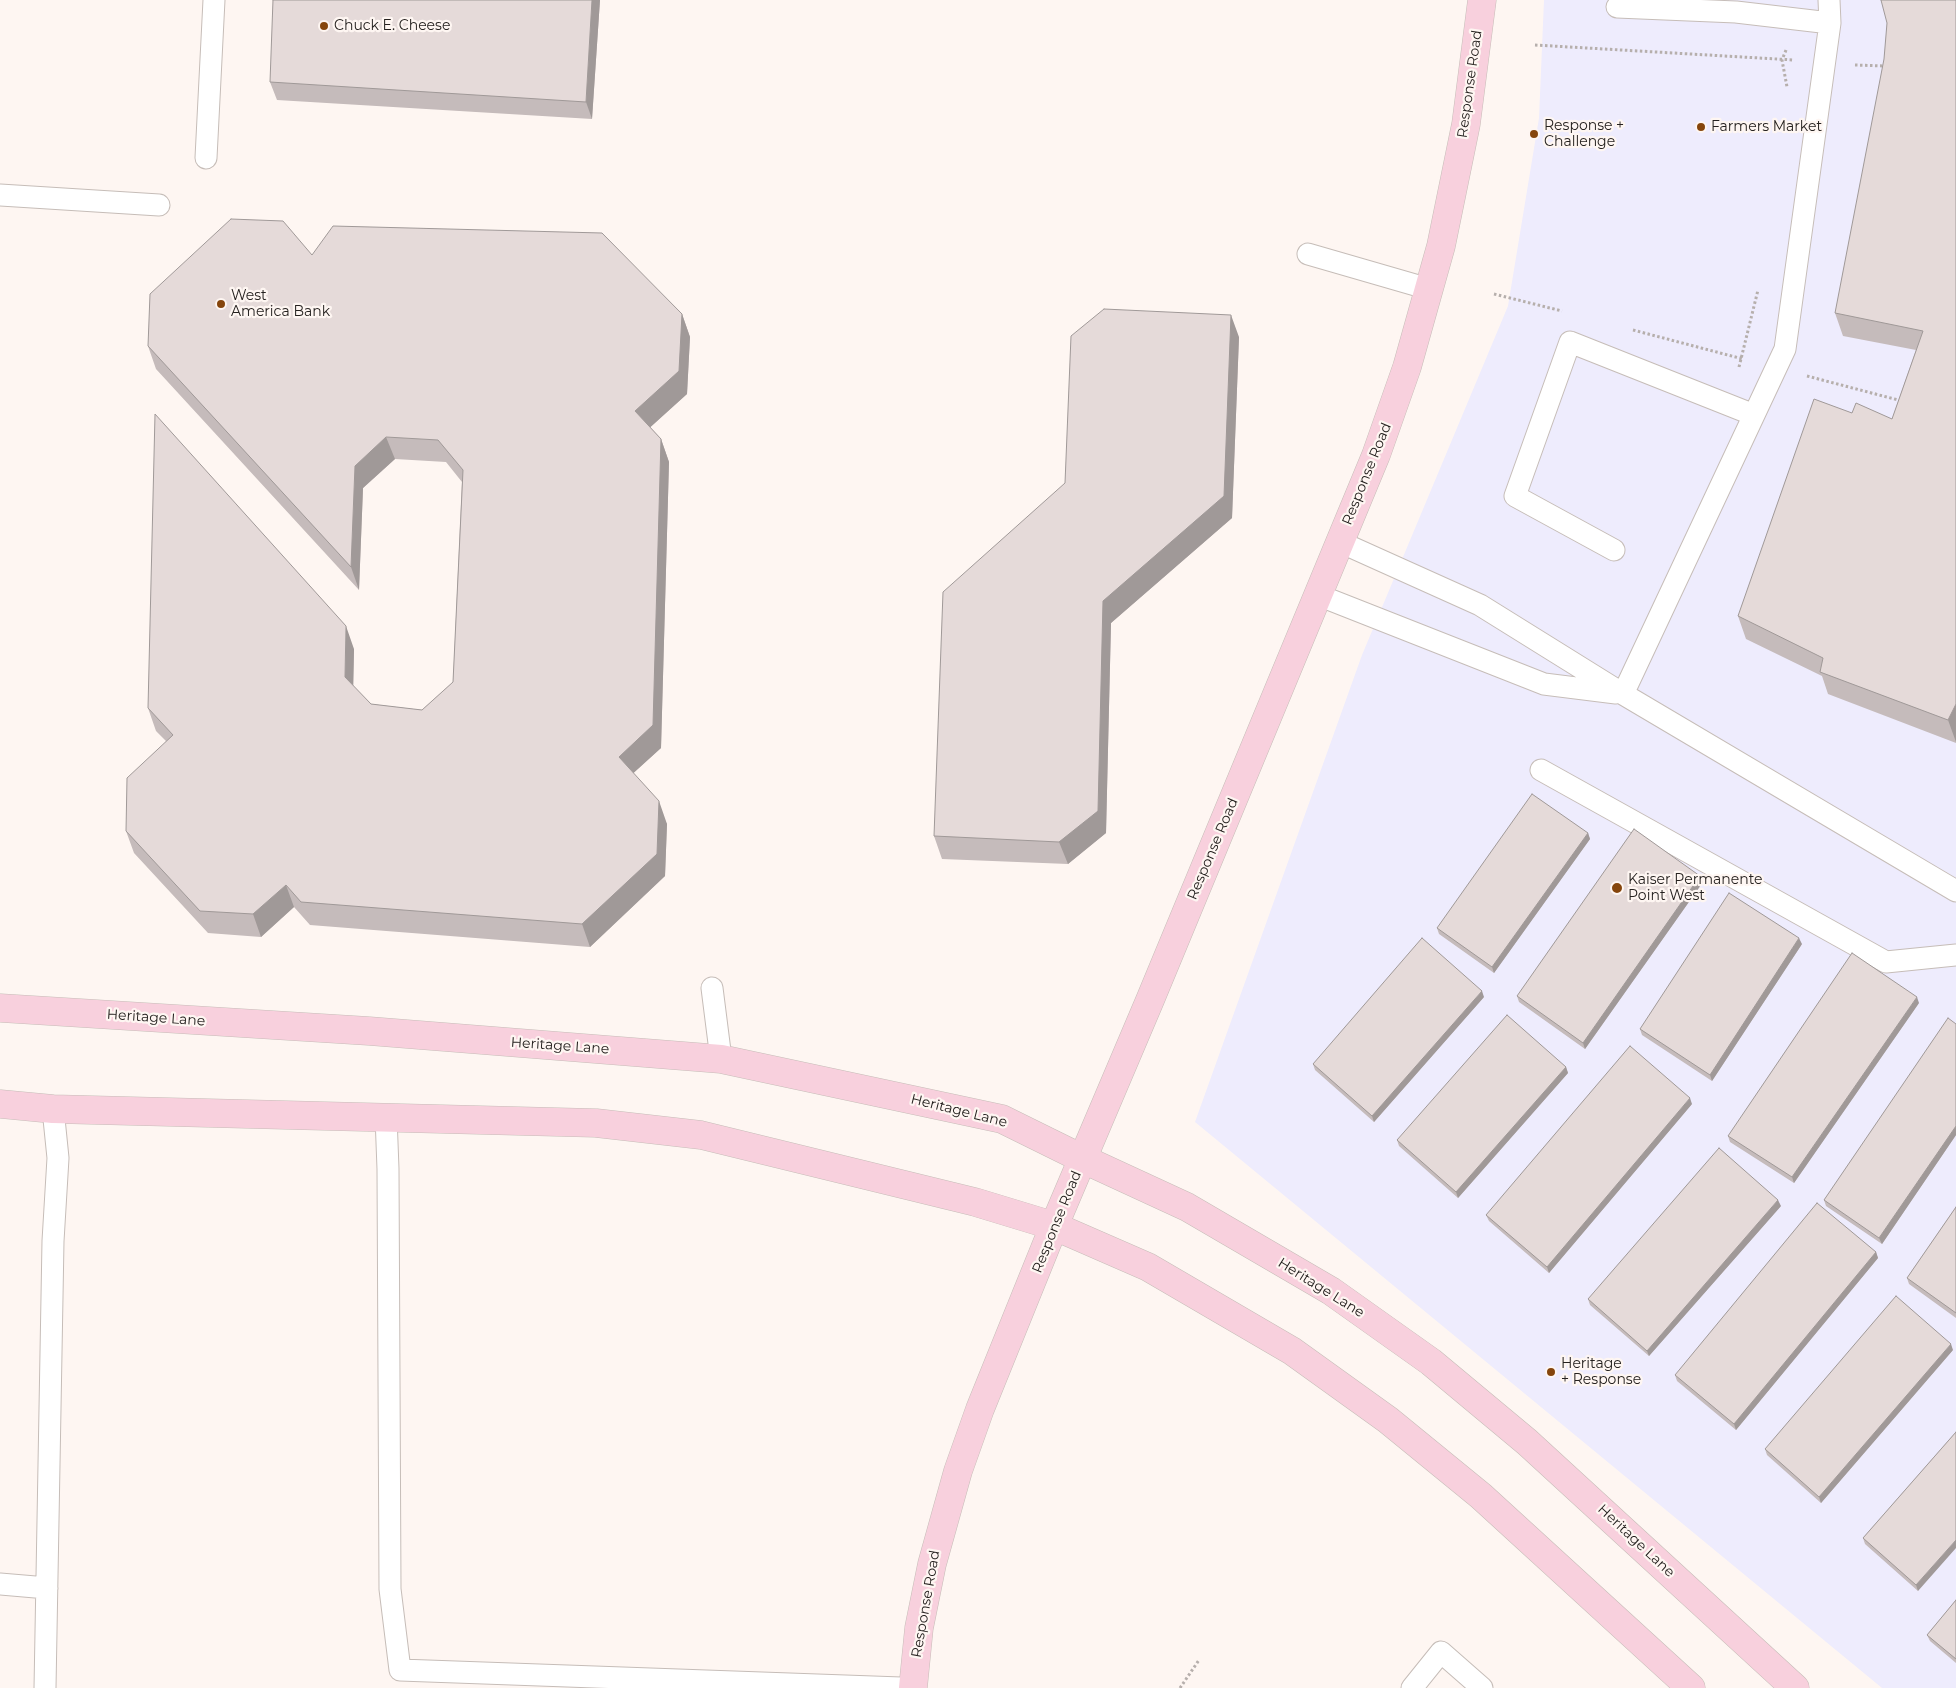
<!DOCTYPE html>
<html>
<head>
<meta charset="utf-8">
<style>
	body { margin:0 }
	canvas { display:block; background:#fef6f2 }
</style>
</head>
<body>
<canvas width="1956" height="1688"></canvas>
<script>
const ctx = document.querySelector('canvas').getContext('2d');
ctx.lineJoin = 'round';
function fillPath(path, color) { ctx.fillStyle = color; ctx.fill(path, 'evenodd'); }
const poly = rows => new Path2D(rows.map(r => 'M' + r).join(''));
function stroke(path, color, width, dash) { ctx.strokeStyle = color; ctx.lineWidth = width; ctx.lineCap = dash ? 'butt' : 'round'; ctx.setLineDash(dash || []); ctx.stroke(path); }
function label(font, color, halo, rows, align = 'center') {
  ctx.font = font + ' Montserrat,sans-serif'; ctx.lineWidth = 4.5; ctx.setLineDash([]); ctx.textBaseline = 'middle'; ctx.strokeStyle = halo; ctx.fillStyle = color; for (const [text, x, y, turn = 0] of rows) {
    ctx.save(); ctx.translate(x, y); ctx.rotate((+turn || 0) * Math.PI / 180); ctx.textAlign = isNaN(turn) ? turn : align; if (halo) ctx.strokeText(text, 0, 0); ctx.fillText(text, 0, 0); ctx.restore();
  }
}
const medical = poly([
	[1544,0,1956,0,1956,1688,1882,1688,1195,1122,1362,655,1508,306,1539,118]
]);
const path = poly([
	[1535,45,1794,60],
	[1786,50,1782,60,1787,87],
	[1855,65,1886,66],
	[1494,294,1562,311],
	[1633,330,1743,359],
	[1739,367,1758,290],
	[1807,376,1902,401],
	[1180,1688,1199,1660]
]);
const lane = poly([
	[1617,7,1736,12,1830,23],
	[206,158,214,0],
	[0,195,159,205],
	[1308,254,1429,289],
	[1340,542,1480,605,1623,694,1956,891],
	[1614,550,1515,496,1570,342,1754,415],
	[1318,595,1544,684,1616,693],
	[1623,694,1785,349,1830,23,1829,0],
	[1541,770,1886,962,1956,955],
	[712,988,721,1059],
	[386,1116,388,1169,390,1589,400,1670,901,1688],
	[0,1584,47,1588],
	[45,1688,53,1241,58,1158,53,1109],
	[1412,1688,1441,1652,1482,1688]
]);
const secondary = poly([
	[0,1008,369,1031,721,1059,1002,1119,1083,1159,1187,1207,1331,1291,1431,1362,1527,1442,1795,1688],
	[0,1104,53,1109,596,1123,701,1135,975,1202,1054,1226,1148,1267,1292,1351,1388,1420,1481,1496,1691,1688],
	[913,1688,919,1628,932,1564,958,1471,980,1409,1054,1226,1150,1000,1376,455,1407,367,1441,246,1466,124,1482,0]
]);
const wall = poly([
	[600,0,592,119,277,100,270,82],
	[1956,0,1956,743,1828,694,1822,676,1746,639,1738,616,1852,413,1892,419,1916,350,1843,336,1835,313],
	[312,255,682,314,690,337,687,394,650,427,661,439,669,462,661,748,633,773,667,824,665,876,590,947,310,925,294,907,261,937,208,933,134,853,126,831,166,741,156,731,148,708,354,649,353,686,371,704,422,710,453,682,462,482,446,462,395,459,363,488,359,590,156,369,148,346],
	[1239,337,1232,518,1111,623,1106,833,1068,864,942,859,934,836,1065,483],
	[1588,833,1590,839,1494,973,1439,934,1437,928],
	[1700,876,1703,882,1585,1049,1519,1002,1517,996],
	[1802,944,1712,1081,1642,1035,1640,1029],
	[1484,997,1374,1122,1315,1070,1313,1064],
	[1919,1003,1794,1183,1730,1142,1728,1136],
	[1956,1024,1956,1135,1882,1244,1826,1206,1824,1200],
	[1566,1067,1568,1073,1458,1198,1399,1146,1397,1140],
	[1692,1104,1549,1273,1489,1221,1486,1215],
	[1781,1206,1649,1356,1590,1305,1588,1299],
	[1956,1207,1956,1318,1909,1284,1907,1278],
	[1876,1252,1878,1258,1736,1430,1677,1381,1675,1375],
	[1953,1350,1821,1503,1767,1455,1765,1449],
	[1956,1432,1918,1591,1865,1544,1863,1538],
	[1956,1600,1956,1663,1930,1641,1927,1635]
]);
const shadedWall = poly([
	[592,0,600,0,592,119,586,102],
	[682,314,690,337,687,394,644,433,635,411],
	[1231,315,1239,337,1232,518,1111,623,1106,833,1068,864,1059,842,1103,601],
	[386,437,395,459,363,488,359,590,351,567,355,466],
	[661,439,669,462,661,748,627,779,619,757],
	[346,626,354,649,353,700,345,677],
	[1956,704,1956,742,1948,720],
	[659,801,667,824,665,876,590,947,582,924],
	[1588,833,1590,839,1494,973,1492,967],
	[1700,876,1703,882,1585,1049,1583,1043],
	[286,885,294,907,261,937,253,914],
	[1799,938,1802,944,1712,1081,1710,1075],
	[1482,991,1484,997,1374,1122,1372,1116],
	[1917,997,1919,1003,1794,1183,1792,1177],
	[1566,1067,1568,1073,1458,1198,1456,1192],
	[1690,1098,1692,1104,1549,1273,1547,1267],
	[1956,1126,1956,1135,1882,1244,1879,1238],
	[1778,1200,1781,1206,1649,1356,1647,1351],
	[1876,1252,1878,1258,1736,1430,1734,1424],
	[1951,1344,1953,1350,1821,1503,1819,1497],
	[1956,1540,1956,1548,1918,1591,1916,1585]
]);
const building = poly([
	[273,0,592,0,586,102,270,82,273,0],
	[1881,0,1956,0,1956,704,1948,720,1820,672,1823,658,1738,616,1814,399,1852,413,1856,403,1892,419,1923,331,1835,313,1884,59,1887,23,1881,0],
	[231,219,283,221,312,255,333,226,602,233,682,314,679,371,635,411,661,439,653,725,619,757,659,801,657,854,582,924,301,902,286,885,253,914,200,911,126,831,127,778,173,735,148,708,155,414,346,626,345,677,371,704,422,710,453,682,463,470,438,440,386,437,355,466,351,567,148,346,150,294,231,219],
	[1104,309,1231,315,1224,496,1103,601,1098,811,1059,842,934,836,943,592,1065,483,1071,336,1104,309],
	[1532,794,1588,833,1492,967,1437,928,1532,794],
	[1634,829,1700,876,1583,1043,1517,996,1634,829],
	[1729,893,1799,938,1710,1075,1640,1029,1729,893],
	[1422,938,1482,991,1372,1116,1313,1064,1422,938],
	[1852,953,1917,997,1792,1177,1728,1136,1852,953],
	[1507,1015,1566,1067,1456,1192,1397,1140,1507,1015],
	[1948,1018,1956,1024,1956,1126,1879,1238,1824,1200,1948,1018],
	[1630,1046,1690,1098,1547,1267,1486,1215,1630,1046],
	[1719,1148,1778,1200,1647,1351,1588,1299,1719,1148],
	[1817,1203,1876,1252,1734,1424,1675,1375,1817,1203],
	[1956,1207,1956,1313,1907,1278,1956,1207],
	[1896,1296,1951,1344,1819,1497,1765,1449,1896,1296],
	[1956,1432,1956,1540,1916,1585,1863,1538,1956,1432],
	[1956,1600,1956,1659,1927,1635,1956,1600]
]);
const markers = [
	[324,26,5,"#85450c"],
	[1701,127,5,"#85450c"],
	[1534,134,5,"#85450c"],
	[221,304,5,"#85450c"],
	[1617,888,6,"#85450c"],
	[1551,1372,5,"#85450c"]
];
const poiNames = [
	["Chuck E. Cheese",334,26],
	["Response +",1544,126],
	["Challenge",1544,142],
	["Farmers Market",1711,127],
	["West",231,296],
	["America Bank",231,312],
	["Kaiser Permanente",1628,880],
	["Point West",1628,896],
	["Heritage",1561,1364],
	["+ Response",1561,1380]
];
const streetNames = [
	["Response Road",1470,84,-82],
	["Response Road",1367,474,-68],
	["Response Road",1213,849,-67],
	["Heritage Lane",156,1018,4],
	["Heritage Lane",560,1046,4],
	["Heritage Lane",959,1111,14],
	["Response Road",1057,1222,-68],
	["Heritage Lane",1321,1288,32],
	["Heritage Lane",1636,1541,43],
	["Response Road",926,1604,-80]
];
fillPath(medical, '#eeecfd');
stroke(lane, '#c6bdb8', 23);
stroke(secondary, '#c6bdb8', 29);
stroke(path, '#b6afac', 3, [2.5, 2.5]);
stroke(lane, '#fff', 21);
stroke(secondary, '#f8d0dd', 28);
fillPath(wall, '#c5bbbb');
fillPath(shadedWall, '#a09998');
fillPath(building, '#e5dad9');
stroke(building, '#a09998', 1);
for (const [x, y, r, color] of markers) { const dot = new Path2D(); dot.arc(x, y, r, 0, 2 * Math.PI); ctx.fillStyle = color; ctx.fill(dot); stroke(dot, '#fef6f2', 2); }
label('14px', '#25211f', '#fef6f2', poiNames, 'left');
label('14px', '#25211f', '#fef6f2', streetNames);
</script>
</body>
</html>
